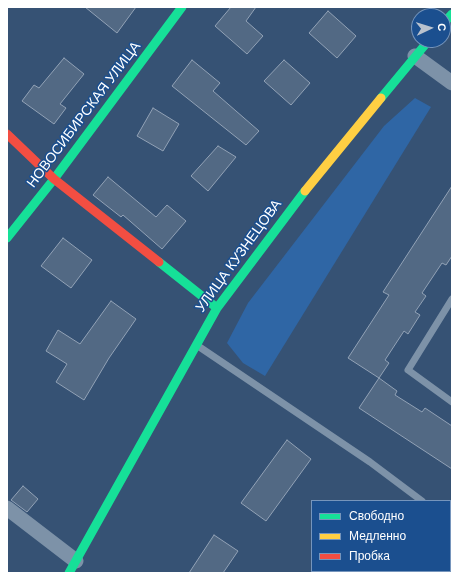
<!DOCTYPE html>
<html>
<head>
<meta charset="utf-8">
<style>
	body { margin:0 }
	#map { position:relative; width:459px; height:580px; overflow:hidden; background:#365274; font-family:Helvetica,sans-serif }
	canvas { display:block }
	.frame { position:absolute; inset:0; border:8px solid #fff; pointer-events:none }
	.legend { position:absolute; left:311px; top:500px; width:140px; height:72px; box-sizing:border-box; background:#1b4f8f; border:1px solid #7695bc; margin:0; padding:5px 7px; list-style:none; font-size:12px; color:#fff }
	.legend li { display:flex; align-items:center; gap:8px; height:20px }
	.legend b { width:20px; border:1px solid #7695bc }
	.north { position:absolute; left:411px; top:8px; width:40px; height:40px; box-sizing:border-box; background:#1b4f8f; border:1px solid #7695bc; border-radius:50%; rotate:86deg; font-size:11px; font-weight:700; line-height:16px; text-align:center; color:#fff }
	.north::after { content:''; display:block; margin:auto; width:14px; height:18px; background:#b9c2ce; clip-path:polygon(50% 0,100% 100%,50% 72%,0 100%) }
</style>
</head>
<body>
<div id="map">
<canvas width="459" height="580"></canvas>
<div class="frame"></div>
<ul class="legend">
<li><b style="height:5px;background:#16e098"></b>Свободно</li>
<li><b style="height:5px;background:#ffcf43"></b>Медленно</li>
<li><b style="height:5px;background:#f24e42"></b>Пробка</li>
</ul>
<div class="north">С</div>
</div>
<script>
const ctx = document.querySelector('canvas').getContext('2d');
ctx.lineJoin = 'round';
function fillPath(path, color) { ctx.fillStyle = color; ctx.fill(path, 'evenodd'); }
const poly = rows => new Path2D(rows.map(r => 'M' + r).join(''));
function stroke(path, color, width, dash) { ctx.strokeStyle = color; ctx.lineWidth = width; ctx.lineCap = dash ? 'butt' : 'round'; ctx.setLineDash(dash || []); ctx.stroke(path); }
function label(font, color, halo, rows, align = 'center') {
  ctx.font = font + ' Helvetica,sans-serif'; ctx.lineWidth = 3; ctx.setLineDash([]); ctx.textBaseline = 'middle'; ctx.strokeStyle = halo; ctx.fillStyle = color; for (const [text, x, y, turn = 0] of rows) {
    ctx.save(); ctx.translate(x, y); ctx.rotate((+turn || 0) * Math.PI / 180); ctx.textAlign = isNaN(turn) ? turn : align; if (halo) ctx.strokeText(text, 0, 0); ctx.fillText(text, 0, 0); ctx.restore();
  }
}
const green = poly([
	[415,98,431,107,265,376,243,363,227,343,248,303,384,126]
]);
const building = poly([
	[85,7,136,7,117,33,85,7],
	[231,7,256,7,246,21,263,36,247,54,215,26,231,7],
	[328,11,356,36,337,58,309,33,328,11],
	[64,58,84,74,60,104,66,108,54,124,22,101,34,85,39,88,64,58],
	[192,60,220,83,213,91,259,131,246,145,172,86,192,60],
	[284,60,310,83,291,105,264,81,284,60],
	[153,108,179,124,163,151,137,136,153,108],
	[218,146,236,157,208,191,191,176,218,146],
	[108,177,156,217,167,205,186,221,162,249,123,215,121,217,93,195,108,177],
	[452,186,452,256,446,265,442,263,422,293,426,296,415,312,420,315,408,334,404,331,385,360,389,363,379,378,348,358,389,295,383,292,452,186],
	[63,238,92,260,71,288,41,266,63,238],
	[111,301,136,319,109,358,84,400,56,382,67,364,46,351,58,330,80,344,111,301],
	[379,378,397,391,395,395,422,412,425,408,452,426,452,469,359,408,379,378],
	[287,440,311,459,266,521,241,503,287,440],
	[23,486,38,499,27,512,11,500,23,486],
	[214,535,238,551,223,573,189,573,214,535]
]);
const lane = poly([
	[452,299,408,370,452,402],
	[198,346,370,462,422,501],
	[450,522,452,523]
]);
const street = poly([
	[415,56,452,83],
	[7,508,76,561]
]);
const fast = poly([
	[443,24,452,14],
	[381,98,429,40],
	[7,238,54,179,182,7],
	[159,262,217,308],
	[69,573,217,308,305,191]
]);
const slow = poly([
	[305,191,381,98]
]);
const jam = poly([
	[7,134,54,179,159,262]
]);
const streetNames = [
	["НОВОСИБИРСКАЯ УЛИЦА",84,115,-53],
	["УЛИЦА КУЗНЕЦОВА",239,256,-54]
];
fillPath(green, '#2f66a5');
fillPath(building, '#526984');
stroke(building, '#92a2b6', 1);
stroke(lane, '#7d92a8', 7);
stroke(street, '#7d92a8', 15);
stroke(fast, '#16e098', 9);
stroke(slow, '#ffcf43', 9);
stroke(jam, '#f24e42', 9);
label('14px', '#fff', '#1b4f8f', streetNames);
</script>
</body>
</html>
